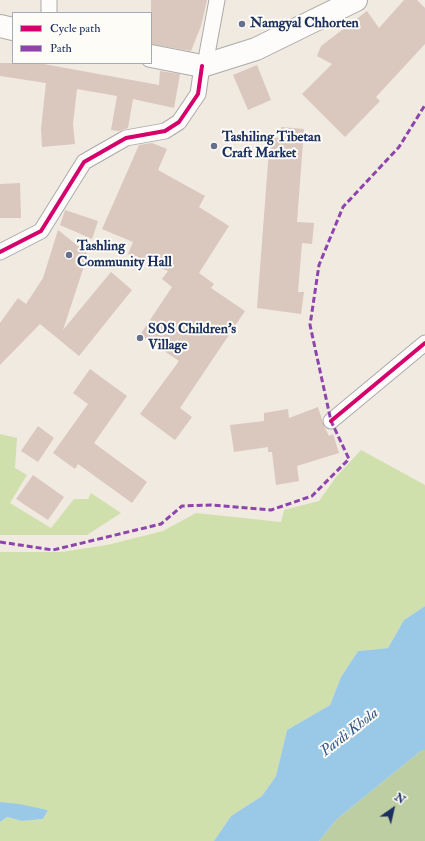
<!DOCTYPE html>
<html>
<head>
<meta charset="utf-8">
<style>
	body { margin:0 }
	#map { position:relative; width:425px; height:841px; overflow:hidden; background:#f1eae0; font-family:"IM FELL Double Pica",serif }
	canvas { display:block }
	.legend { position:absolute; left:12px; top:12px; width:140px; height:52px; box-sizing:border-box; background:#fdfcf7; border:1px solid #a3aaba; margin:0; padding:5px 7px; list-style:none; font-size:12px; color:#1b2f5e }
	.legend li { display:flex; align-items:center; gap:8px; height:20px }
	.legend b { width:20px; border:1px solid #a3aaba }
	.north { position:absolute; left:373px; top:789px; width:40px; height:40px; -webkit-text-stroke:3px #fdfcf7; paint-order:stroke; rotate:34deg; font-size:11px; font-weight:700; line-height:16px; text-align:center; color:#1b2f5e }
	.north::after { content:''; display:block; margin:auto; width:14px; height:18px; background:#1b2f5e; clip-path:polygon(50% 0,100% 100%,50% 72%,0 100%) }
</style>
</head>
<body>
<div id="map">
<canvas width="425" height="841"></canvas>
<ul class="legend">
<li><b style="height:5px;background:#d6006c"></b>Cycle path</li>
<li><b style="height:5px;background:#8e44ad"></b>Path</li>
</ul>
<div class="north">N</div>
</div>
<script>
const ctx = document.querySelector('canvas').getContext('2d');
ctx.lineJoin = 'round';
function fillPath(path, color) { ctx.fillStyle = color; ctx.fill(path, 'evenodd'); }
const poly = rows => new Path2D(rows.map(r => 'M' + r).join(''));
function stroke(path, color, width, dash) { ctx.strokeStyle = color; ctx.lineWidth = width; ctx.lineCap = dash ? 'butt' : 'round'; ctx.setLineDash(dash || []); ctx.stroke(path); }
function label(font, color, halo, rows, align = 'center') {
  ctx.font = font + ' "IM FELL Double Pica",serif'; ctx.lineWidth = 4; ctx.setLineDash([]); ctx.textBaseline = 'middle'; ctx.strokeStyle = halo; ctx.fillStyle = color; for (const [text, x, y, turn = 0] of rows) {
    ctx.save(); ctx.translate(x, y); ctx.rotate((+turn || 0) * Math.PI / 180); ctx.textAlign = isNaN(turn) ? turn : align; if (halo) ctx.strokeText(text, 0, 0); ctx.fillText(text, 0, 0); ctx.restore();
  }
}
const green = poly([
	[0,434,17,438,15,468,27,475,10,503,51,528,74,499,88,499,91,493,121,513,87,535,0,535],
	[361,450,425,485,425,606,404,620,388,648,358,651,341,677,330,705,287,730,276,776,262,796,231,816,214,841,0,841,0,822,7,817,22,821,43,819,48,810,0,802,0,552,61,552,107,545,163,531,196,513,281,522,284,510,319,501,336,477]
]);
const forest = poly([
	[422,750,425,750,425,841,319,841,337,819]
]);
const water = poly([
	[425,606,425,750,422,750,337,819,319,841,214,841,231,816,262,796,276,776,287,730,330,705,341,677,358,651,388,648,404,620],
	[0,802,19,804,48,810,43,819,22,821,7,817,0,822]
]);
const building = poly([
	[151,0,207,0,201,26,191,51,151,44],
	[404,0,417,0,425,8,425,44,376,97,380,101,345,137,302,94,332,64,317,56,321,46,367,11,379,28],
	[0,63,38,63,159,85,160,71,180,74,174,108,133,99,128,128,119,131,111,130,117,96,77,89,73,124,75,144,42,147,41,129,46,83,0,76],
	[257,65,271,100,248,110,233,75],
	[281,127,304,129,297,222,314,223,312,244,302,243,298,292,304,292,301,314,257,308,270,137,280,138],
	[152,143,167,149,158,170,205,196,199,207,229,226,199,273,214,284,211,288,245,311,180,408,192,417,175,440,140,414,179,361,140,335,172,287,162,279,168,271,128,254,133,242,102,229,139,145],
	[20,183,21,218,0,218,0,184],
	[65,210,98,221,92,239,60,225],
	[58,230,88,254,63,330,111,272,132,290,79,356,40,324,0,365,0,323,18,298,26,304,43,278],
	[90,369,127,396,94,443,147,482,132,503,78,464,75,469,53,453,88,404,73,393],
	[318,407,324,426,329,436,333,434,339,453,297,466,299,481,276,485,272,452,268,452,268,447,234,452,230,425,264,421,264,413,288,409,289,418],
	[38,426,54,438,38,462,21,451],
	[33,475,64,497,48,520,16,499]
]);
const minor = poly([
	[49,13,49,0],
	[210,63,207,54,217,0],
	[0,252,41,231,84,162,126,138,165,131,179,122,198,94,202,66],
	[331,421,425,343]
]);
const secondary = poly([
	[0,26,13,29],
	[151,56,202,66,256,49,356,0]
]);
const quiet = poly([
	[0,542,53,550,161,524,182,506,211,505,271,510,312,496,349,459,331,421,310,325,319,265,343,207,399,147,425,105]
]);
const cycleway = poly([
	[0,252,41,231,84,162,126,138,165,131,179,122,198,94,202,66],
	[331,421,425,343]
]);
const markers = [
	[242,24,4,"#66708c"],
	[214,146,4,"#66708c"],
	[69,255,4,"#66708c"],
	[140,338,4,"#66708c"]
];
const poiNames = [
	["Namgyal Chhorten",250,24],
	["Tashiling Tibetan",222,138],
	["Craft Market",222,154],
	["Tashling",77,247],
	["Community Hall",77,263],
	["SOS Children's",148,330],
	["Village",148,346]
];
const waterNames = [
	["Pardi Khola",350,733,-38]
];
fillPath(green, '#d0e0ac');
fillPath(forest, '#bccea2');
fillPath(water, '#9ac9e8');
fillPath(building, '#dac7be');
stroke(minor, '#acaaaa', 17);
stroke(secondary, '#acaaaa', 24);
stroke(minor, '#fdfcfa', 15);
stroke(secondary, '#fdfcfa', 22);
stroke(quiet, '#8e44ad', 3, [6, 3]);
stroke(cycleway, '#d6006c', 4);
for (const [x, y, r, color] of markers) { const dot = new Path2D(); dot.arc(x, y, r, 0, 2 * Math.PI); ctx.fillStyle = color; ctx.fill(dot); stroke(dot, '#fdfcf7', 1.5); }
label('bold 14px', '#1b2f5e', '#fdfcf7', poiNames, 'left');
label('italic 15px', '#365989', '#fdfcf7', waterNames);
</script>
</body>
</html>
